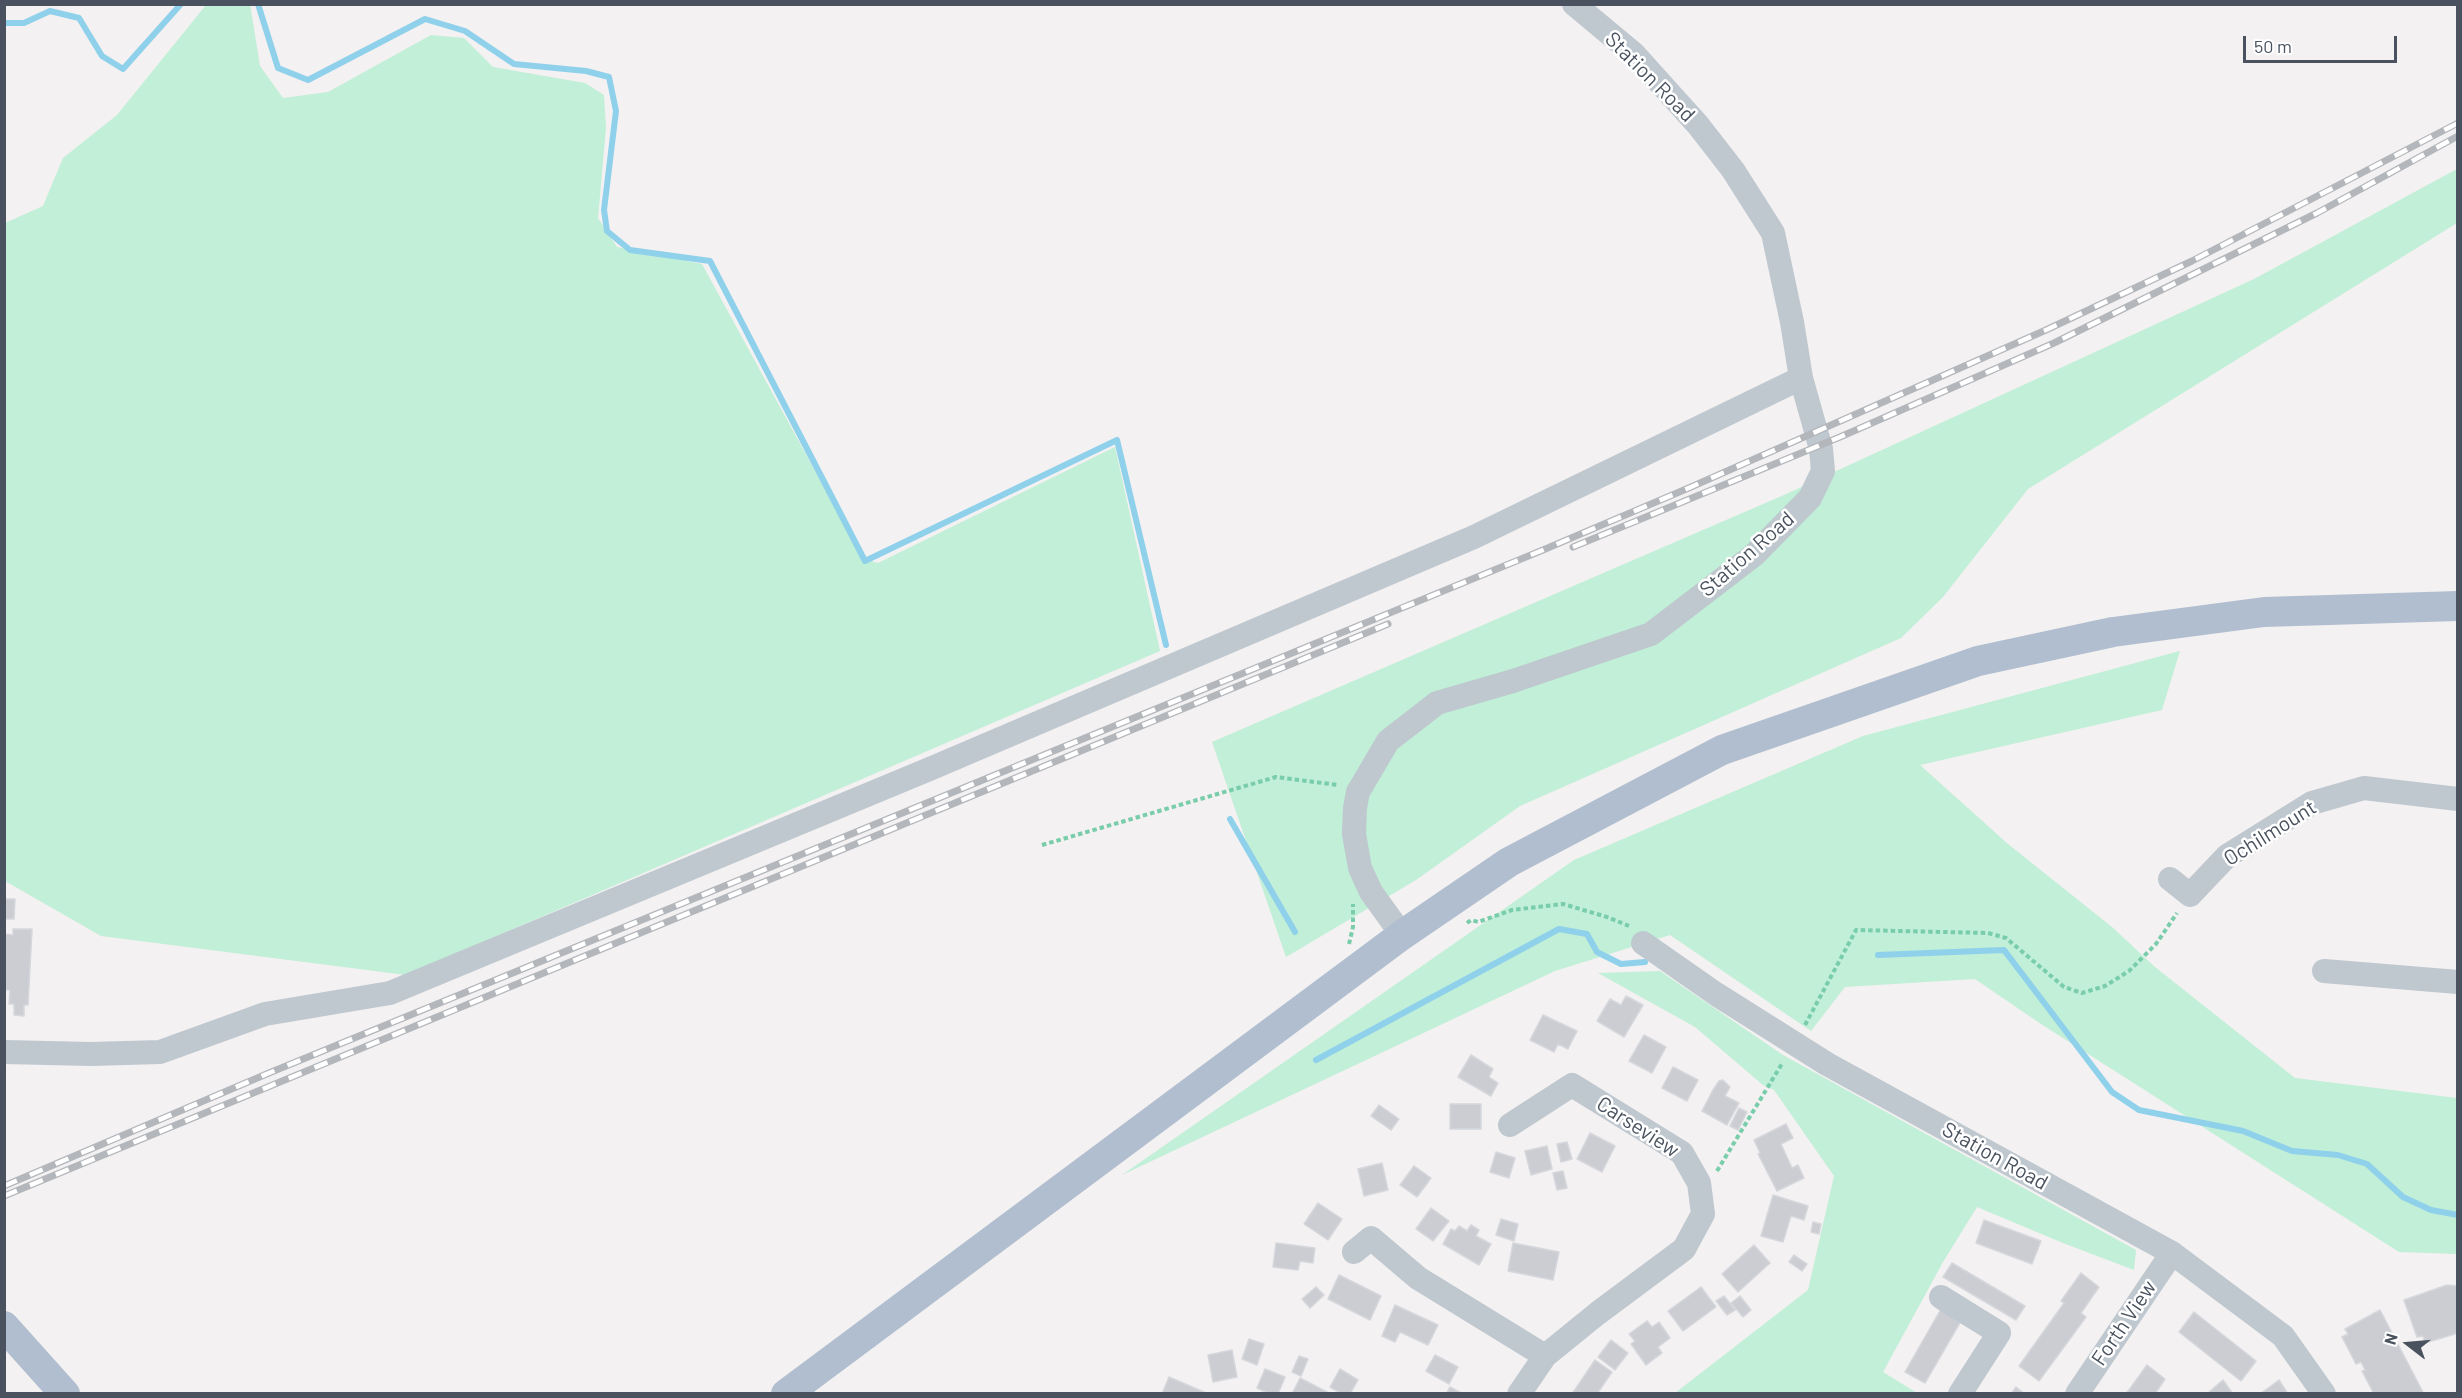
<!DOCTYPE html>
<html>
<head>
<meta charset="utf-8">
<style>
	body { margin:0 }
	#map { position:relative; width:2462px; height:1398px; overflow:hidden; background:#f3f1f1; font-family:Barlow,sans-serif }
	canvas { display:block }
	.frame { position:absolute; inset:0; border:6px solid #49525e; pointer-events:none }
	.north { position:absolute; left:2378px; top:1314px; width:60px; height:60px; -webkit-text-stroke:4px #fff; paint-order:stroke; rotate:286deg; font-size:16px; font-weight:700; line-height:24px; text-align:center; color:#49525e }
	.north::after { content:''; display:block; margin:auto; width:21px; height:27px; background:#49525e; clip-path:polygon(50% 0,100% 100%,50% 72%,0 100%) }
	.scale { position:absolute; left:2243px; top:36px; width:154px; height:27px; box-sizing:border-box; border:3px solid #49525e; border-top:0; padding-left:8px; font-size:18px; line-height:21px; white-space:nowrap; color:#49525e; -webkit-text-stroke:4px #fff; paint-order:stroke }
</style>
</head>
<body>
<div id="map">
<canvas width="2462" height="1398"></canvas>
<div class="frame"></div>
<div class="north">N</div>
<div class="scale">50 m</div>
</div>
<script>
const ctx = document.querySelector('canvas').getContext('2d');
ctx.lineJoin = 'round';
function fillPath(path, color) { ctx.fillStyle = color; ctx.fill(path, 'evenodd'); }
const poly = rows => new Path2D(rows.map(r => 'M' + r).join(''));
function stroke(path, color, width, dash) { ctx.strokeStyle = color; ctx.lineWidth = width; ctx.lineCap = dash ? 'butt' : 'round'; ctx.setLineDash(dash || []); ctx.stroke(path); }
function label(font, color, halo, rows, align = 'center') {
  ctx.font = font + ' Barlow,sans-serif'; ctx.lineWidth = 5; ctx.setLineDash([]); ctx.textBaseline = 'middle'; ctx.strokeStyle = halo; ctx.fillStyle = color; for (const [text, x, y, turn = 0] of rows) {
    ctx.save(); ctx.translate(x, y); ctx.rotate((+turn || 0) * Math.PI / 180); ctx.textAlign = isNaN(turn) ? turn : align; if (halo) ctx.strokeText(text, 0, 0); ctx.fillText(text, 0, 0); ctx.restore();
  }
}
const green = poly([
	[250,4,260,66,283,98,328,92,431,35,464,38,493,67,585,83,604,95,606,128,598,218,617,247,702,264,863,559,878,563,1115,447,1160,651,406,975,101,936,5,881,5,223,43,206,63,158,117,115,206,5],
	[2457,169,2457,223,2028,489,1943,597,1901,638,1520,806,1416,880,1286,957,1212,742,1784,495,2254,279],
	[2180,651,2162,710,1920,765,2008,844,2112,927,2155,967,2295,1078,2457,1098,2457,1254,2399,1252,2041,1024,1975,979,1845,987,1811,1031,1670,935,1555,971,1122,1175,1574,860,1863,736],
	[1660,971,1783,1055,2136,1250,2134,1270,2063,1243,1977,1207,1943,1262,1883,1372,1917,1393,1675,1393,1808,1290,1834,1176,1774,1090,1763,1085,1695,1027,1598,973]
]);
const stream = poly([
	[258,4,278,68,308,80,425,19,465,31,514,64,586,71,609,77,616,111,604,210,607,231,630,250,710,261,865,561,1117,440,1166,645],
	[4,23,24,23,50,11,79,18,102,56,123,69,181,4],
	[1230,819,1295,932],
	[1878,955,2004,950,2112,1092,2139,1110,2243,1131,2292,1151,2338,1155,2367,1164,2403,1197,2431,1210,2458,1215],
	[1316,1060,1559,929,1587,934,1597,952,1621,964,1645,962]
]);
const building = poly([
	[4,899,15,899,14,919,4,919,4,899],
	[13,929,32,929,28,1005,24,1005,24,1016,14,1015,14,1004,9,1004,10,990,4,990,4,934,13,935,13,929],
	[1626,996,1643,1005,1624,1037,1597,1021,1610,999,1621,1005,1626,996],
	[1543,1015,1577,1031,1568,1049,1558,1044,1554,1052,1530,1040,1543,1015],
	[1644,1035,1666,1047,1652,1073,1629,1061,1644,1035],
	[1471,1055,1493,1069,1489,1077,1498,1083,1491,1096,1458,1077,1471,1055],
	[1673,1067,1698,1080,1687,1101,1662,1088,1673,1067],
	[1723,1080,1730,1087,1725,1096,1739,1103,1727,1125,1702,1111,1713,1090,1719,1081,1723,1080],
	[1450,1104,1481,1104,1481,1129,1450,1129,1450,1104],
	[1379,1105,1399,1119,1391,1130,1371,1116,1379,1105],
	[1739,1108,1747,1112,1738,1130,1730,1126,1739,1108],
	[1786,1124,1793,1138,1781,1144,1792,1168,1798,1165,1804,1178,1777,1191,1758,1154,1760,1153,1754,1140,1786,1124],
	[1590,1133,1615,1146,1602,1172,1577,1159,1590,1133],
	[1567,1142,1572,1159,1561,1162,1557,1144,1567,1142],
	[1547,1146,1552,1169,1531,1175,1525,1151,1547,1146],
	[1496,1152,1515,1158,1509,1178,1490,1172,1496,1152],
	[1382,1163,1388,1190,1364,1196,1358,1169,1382,1163],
	[1414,1166,1431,1178,1417,1197,1400,1185,1414,1166],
	[1563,1171,1567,1188,1557,1190,1553,1173,1563,1171],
	[1773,1195,1808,1206,1804,1220,1791,1216,1783,1242,1761,1236,1773,1195],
	[1318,1203,1342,1219,1328,1240,1304,1224,1318,1203],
	[1431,1208,1449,1221,1433,1241,1416,1229,1431,1208],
	[1501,1219,1518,1224,1514,1241,1496,1235,1501,1219],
	[1984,1220,2041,1241,2032,1264,1976,1243,1984,1220],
	[1813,1222,1821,1224,1819,1234,1811,1232,1813,1222],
	[1471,1225,1479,1230,1476,1236,1491,1244,1479,1265,1443,1244,1451,1229,1455,1231,1459,1226,1467,1231,1471,1225],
	[1276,1243,1315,1248,1313,1263,1300,1261,1298,1270,1273,1267,1276,1243],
	[1513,1243,1559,1252,1553,1280,1508,1271,1513,1243],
	[1754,1245,1770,1263,1738,1292,1722,1274,1754,1245],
	[1794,1255,1807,1264,1802,1271,1789,1262,1794,1255],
	[1952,1263,2025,1306,2016,1320,1943,1277,1952,1263],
	[2081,1273,2099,1287,2081,1313,2086,1317,2039,1381,2019,1366,2064,1303,2061,1301,2081,1273],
	[1339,1275,1381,1296,1370,1320,1328,1299,1339,1275],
	[2447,1285,2458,1286,2458,1333,2425,1343,2423,1336,2417,1337,2404,1300,2447,1285],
	[1316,1287,1324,1295,1310,1308,1302,1299,1316,1287],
	[1701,1287,1716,1307,1683,1331,1668,1311,1701,1287],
	[1724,1296,1735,1310,1727,1315,1716,1301,1724,1296],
	[1740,1296,1751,1310,1743,1317,1731,1303,1740,1296],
	[1395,1305,1438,1325,1428,1345,1400,1332,1395,1342,1382,1336,1395,1305],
	[1941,1309,1961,1321,1925,1383,1905,1372,1941,1309],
	[2380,1310,2424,1394,2374,1394,2362,1371,2365,1370,2361,1362,2356,1364,2342,1337,2348,1334,2345,1329,2380,1310],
	[2194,1312,2256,1361,2241,1381,2179,1332,2194,1312],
	[1647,1321,1652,1327,1659,1322,1670,1338,1658,1347,1662,1353,1646,1365,1631,1344,1635,1341,1629,1334,1647,1321],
	[1249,1339,1264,1344,1257,1365,1242,1359,1249,1339],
	[1611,1340,1628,1353,1615,1370,1598,1357,1611,1340],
	[1232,1350,1237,1377,1213,1382,1208,1355,1232,1350],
	[1435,1355,1458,1367,1449,1384,1426,1371,1435,1355],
	[1299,1356,1308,1359,1301,1376,1292,1372,1299,1356],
	[1595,1360,1612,1372,1597,1394,1572,1394,1595,1360],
	[2147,1365,2165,1379,2155,1394,2126,1394,2147,1365],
	[1265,1369,1285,1377,1278,1394,1270,1394,1257,1388,1265,1369],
	[1340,1369,1358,1380,1350,1394,1342,1394,1330,1387,1340,1369],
	[1169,1377,1204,1392,1203,1394,1162,1394,1169,1377],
	[1300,1378,1327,1392,1327,1394,1292,1394,1300,1378],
	[2223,1380,2233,1394,2210,1394,2209,1392,2223,1380],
	[2279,1380,2288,1394,2260,1394,2279,1380],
	[1450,1387,1463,1394,1446,1394,1450,1387],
	[2016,1387,2025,1394,2011,1394,2016,1387]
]);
const path = poly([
	[1042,845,1276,777,1338,785],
	[1467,923,1471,920,1478,922,1512,910,1563,904,1607,917,1629,926],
	[1349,944,1353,927,1353,904],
	[1805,1025,1856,930,1988,933,2006,938,2064,987,2082,993,2105,986,2129,971,2156,944,2177,913],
	[1717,1171,1783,1062]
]);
const minor = poly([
	[2170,879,2190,895,2227,856,2312,803,2364,788,2458,799],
	[1402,935,1371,892,1360,868,1354,834,1355,808,1358,792,1388,741,1437,703,1513,681,1651,634,1754,555,1810,498,1823,471,1821,449,1801,378,1792,322,1773,233,1733,170,1698,125,1634,54,1574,4],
	[1643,943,1716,994,1827,1064,2172,1253,2283,1336,2324,1394],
	[2324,971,2458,982],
	[4,1052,91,1054,160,1052,265,1014,390,993,932,768,1474,537,1801,378],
	[1510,1125,1572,1085,1682,1153,1699,1183,1703,1214,1684,1249,1598,1313,1545,1356,1519,1394],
	[1354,1252,1371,1238,1418,1278,1545,1356],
	[1941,1297,1999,1333,1960,1394],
	[2077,1394,2172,1253]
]);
const major = poly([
	[4,1326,65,1394],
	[786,1394,1402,935,1509,862,1722,750,1978,661,2113,632,2264,612,2458,606]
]);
const rail = poly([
	[1573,547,1840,437,2054,343,2317,213,2458,136],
	[4,1186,269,1073,1543,550,1691,487,2046,330,2192,261,2458,123],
	[4,1196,1388,624]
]);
const streetNames = [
	["Station Road",1650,77,45],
	["Station Road",1747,554,-41],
	["Ochilmount",2270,833,-32],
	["Carseview",1638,1127,33],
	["Station Road",1995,1156,29],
	["Forth View",2124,1323,-56]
];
fillPath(green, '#c1efd7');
stroke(stream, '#8fd0eb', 6);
fillPath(building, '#cbcdd3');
stroke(building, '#d5d7dc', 1.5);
stroke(path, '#79cdab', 4, [4.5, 3]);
stroke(minor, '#bfc7cf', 24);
stroke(major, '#b1becf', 30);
stroke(rail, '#b3b6bb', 7);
stroke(rail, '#fff', 4.5, [14]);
label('21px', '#49525e', '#fff', streetNames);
</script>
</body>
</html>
